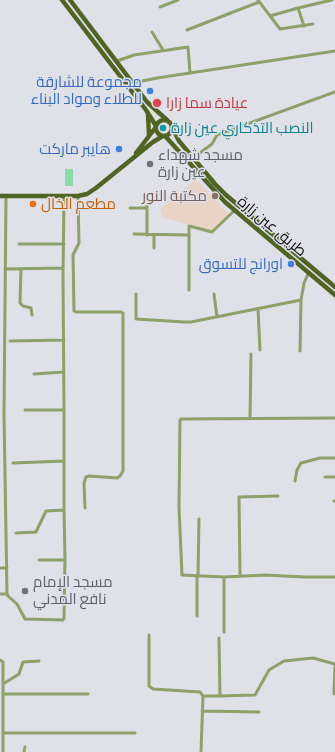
<!DOCTYPE html>
<html>
<head>
<meta charset="utf-8">
<style>
	body { margin:0 }
	canvas { display:block; background:#e0e0e8 }
</style>
</head>
<body>
<canvas width="335" height="752"></canvas>
<script>
const ctx = document.querySelector('canvas').getContext('2d');
ctx.lineJoin = 'round';
function fillPath(path, color) { ctx.fillStyle = color; ctx.fill(path, 'evenodd'); }
const poly = rows => new Path2D(rows.map(r => 'M' + r).join(''));
function stroke(path, color, width, dash) { ctx.strokeStyle = color; ctx.lineWidth = width; ctx.lineCap = dash ? 'butt' : 'round'; ctx.setLineDash(dash || []); ctx.stroke(path); }
function label(font, color, halo, rows, align = 'center') {
  ctx.font = font + ' Commissioner,Cairo,sans-serif'; ctx.lineWidth = 3; ctx.setLineDash([]); ctx.textBaseline = 'middle'; ctx.strokeStyle = halo; ctx.fillStyle = color; for (const [text, x, y, turn = 0] of rows) {
    ctx.save(); ctx.translate(x, y); ctx.rotate((+turn || 0) * Math.PI / 180); ctx.textAlign = isNaN(turn) ? turn : align; if (halo) ctx.strokeText(text, 0, 0); ctx.fillText(text, 0, 0); ctx.restore();
  }
}
const education = poly([
	[196,179,230,215,211,232,162,217,160,209]
]);
const green = poly([
	[65,169,73,169,73,186,65,186]
]);
const street = poly([
	[258,0,280,29,313,24],
	[160,7,178,0],
	[298,8,304,26],
	[270,16,298,8,332,0],
	[187,30,259,2],
	[152,32,163,50],
	[117,61,134,55,188,47,190,73],
	[132,83,157,78,335,51],
	[193,158,212,144,217,135,335,92],
	[6,196,4,414,7,594,8,596,17,604,25,619,63,620,64,618,65,560,64,510,64,410,63,277,64,196],
	[78,196,79,243,73,255,74,311,76,312,121,312,123,313,123,471,120,476,117,478,89,476,86,477,84,483,85,508],
	[147,198,147,235],
	[130,208,147,208],
	[134,234,188,235],
	[154,235,154,248],
	[19,244,64,244],
	[5,269,63,268],
	[21,269,20,303,23,306,31,308,32,315],
	[189,290,189,226,212,232,235,210],
	[136,294,136,319,184,322,191,322,301,300],
	[214,294,217,317],
	[258,309,260,350],
	[10,341,64,340],
	[300,351,301,300,304,283,309,272],
	[34,374,64,372],
	[25,410,64,410],
	[335,418,181,419,180,420,179,507,182,575,224,577,265,575,304,577,335,577],
	[250,419,251,354],
	[13,463,64,461],
	[325,477,335,477],
	[295,481,297,470,301,463,320,458,335,458],
	[334,501,335,501],
	[16,533,36,532,46,511,64,510],
	[39,560,65,560],
	[0,568,7,568],
	[198,576,199,519],
	[240,576,239,497,278,496],
	[0,594,7,594],
	[197,616,197,576],
	[224,632,224,577],
	[149,635,149,686,153,689,200,692,203,696],
	[0,660,3,662,3,752],
	[3,684,19,674,23,662,39,661],
	[3,694,88,694],
	[334,694,335,664],
	[220,696,255,695,269,670,284,661,313,658,335,664],
	[202,711,259,712],
	[3,733,135,733],
	[24,752,25,747],
	[201,752,203,696,220,696,219,638]
]);
const primary = poly([
	[62,0,146,110,156,126],
	[70,0,147,102,167,120],
	[148,114,149,136],
	'156 128a8 8 0 1 1 16 0a8 8 0 1 1-16 0Z',
	[172,127,179,141,215,184,226,195,335,287],
	[165,136,225,202,335,295],
	[136,153,156,127],
	[0,196,78,196,87,194,96,188,153,142,163,136]
]);
const markers = [
	[150,91,4,"#3f7fe0"],
	[157,103,5,"#e0444e"],
	[163,128,4,"#0f9aa8"],
	[119,149,4,"#3f7fe0"],
	[150,164,4,"#6b7280"],
	[215,196,4,"#8d6e63"],
	[33,204,4,"#e8710a"],
	[291,264,4,"#3f7fe0"],
	[25,591,4,"#6b7280"]
];
const shopNames = [
	["مجموعة للشارقة",142,82],
	["للطلاء ومواد البناء",142,99],
	["هايبر ماركت",111,149],
	["اورانج للتسوق",283,264]
];
const healthNames = [
	["عيادة سما زارا",166,103]
];
const cultureNames = [
	["النصب التذكاري عين زارة",171,128]
];
const worshipNames = [
	["مسجد شهداء",158,155],
	["عين زارة",158,172],
	["مسجد الإمام",33,582],
	["نافع المدني",33,599]
];
const educationNames = [
	["مكتبة النور",207,196]
];
const foodNames = [
	["مطعم الخال",41,204]
];
const streetNames = [
	["طريق عين زارة",272,226,40]
];
fillPath(education, '#e9d2c6');
fillPath(green, '#88dcac');
stroke(street, '#8da168', 3);
stroke(primary, '#506524', 4.5);
for (const [x, y, r, color] of markers) { const dot = new Path2D(); dot.arc(x, y, r, 0, 2 * Math.PI); ctx.fillStyle = color; ctx.fill(dot); stroke(dot, '#e0e0e8', 1.5); }
label('15px', '#366cbe', '#e0e0e8', shopNames, 'right');
label('15px', '#be3a42', '#e0e0e8', healthNames, 'left');
label('15px', '#0d838f', '#e0e0e8', cultureNames, 'left');
label('15px', '#5b616d', '#e0e0e8', worshipNames, 'left');
label('15px', '#785e54', '#e0e0e8', educationNames, 'right');
label('15px', '#c56008', '#e0e0e8', foodNames, 'left');
label('15px', '#101012', '#e0e0e8', streetNames);
</script>
</body>
</html>
